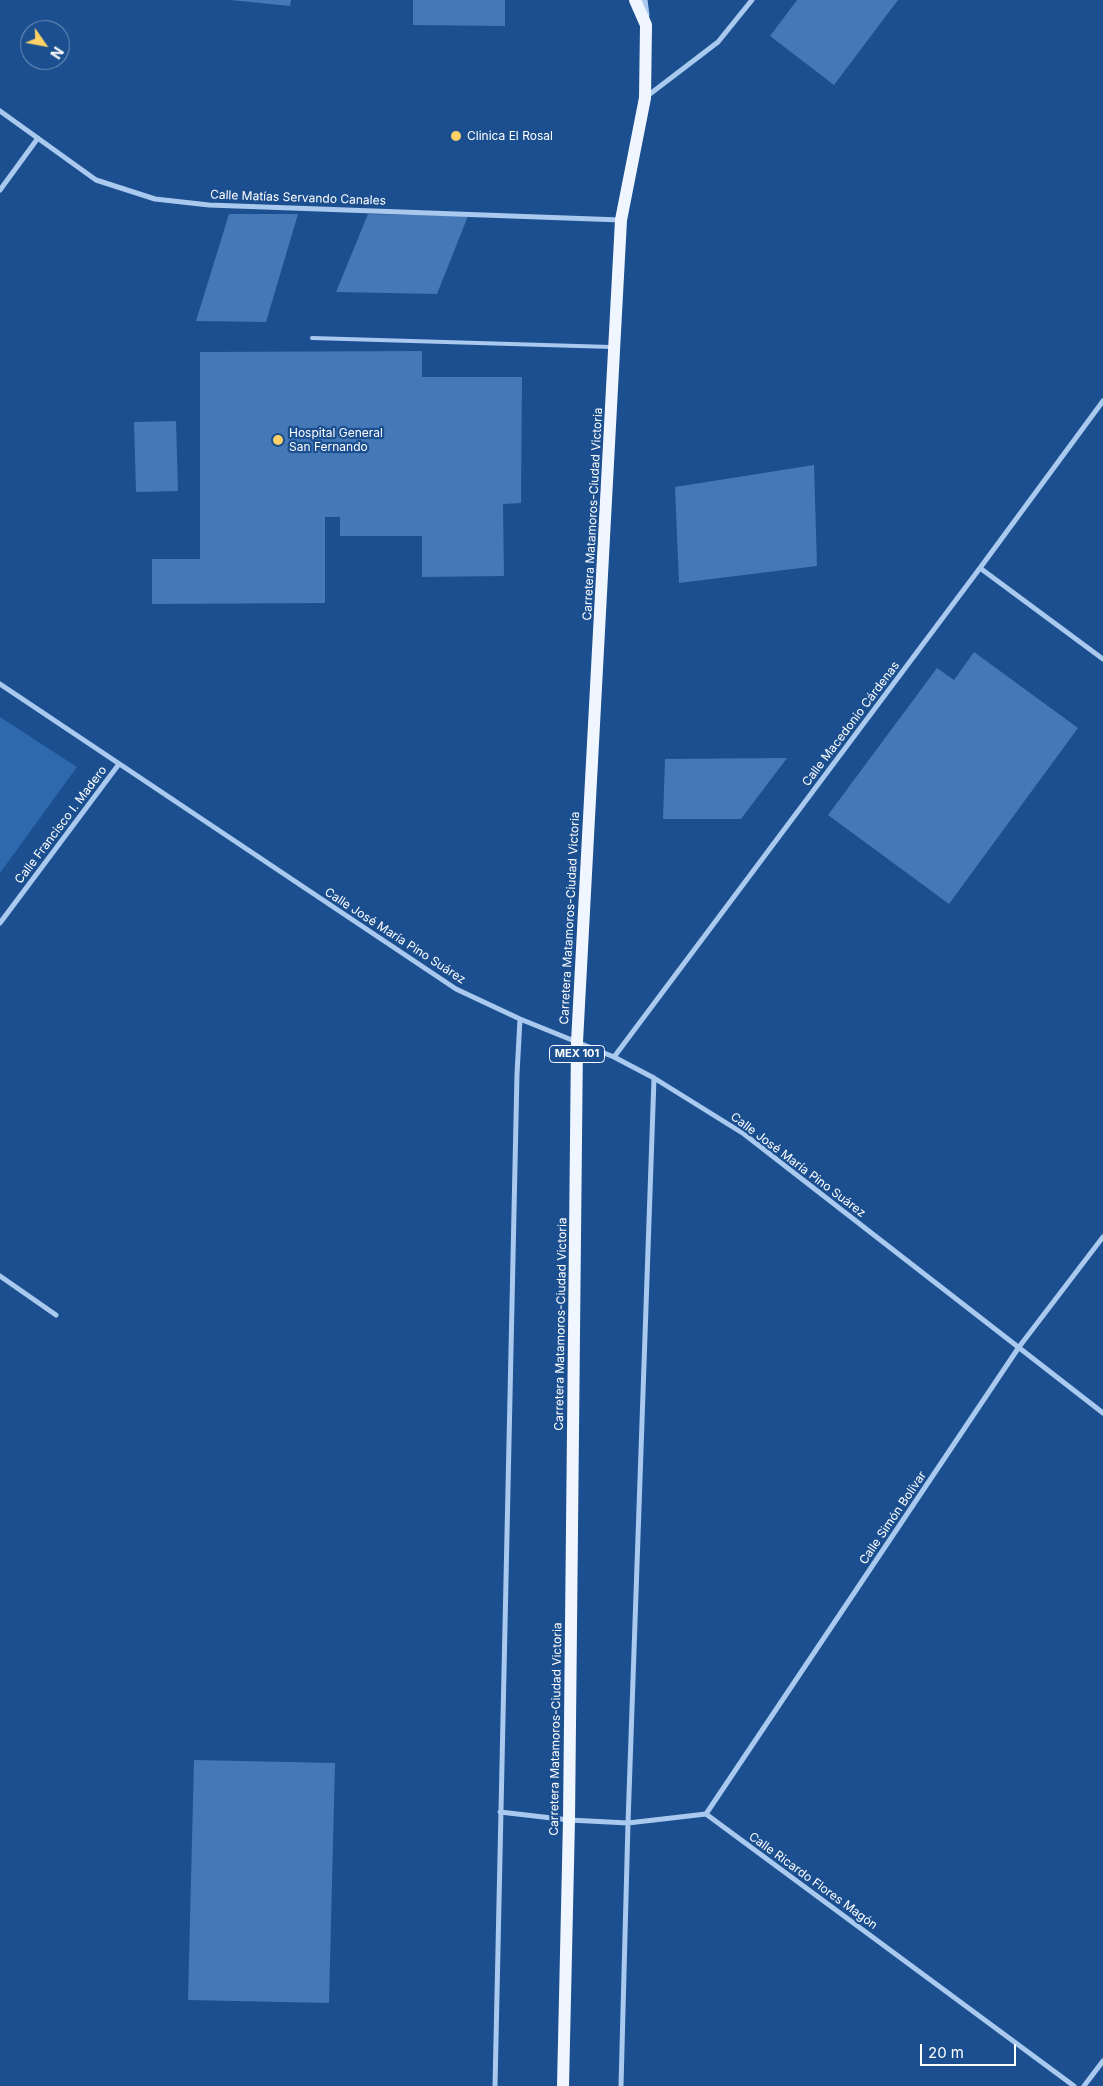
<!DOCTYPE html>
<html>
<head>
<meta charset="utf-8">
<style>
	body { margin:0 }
	#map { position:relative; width:1103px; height:2086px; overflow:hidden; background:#1b4f8f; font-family:Inter,sans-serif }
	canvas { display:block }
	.north { position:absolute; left:20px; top:20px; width:50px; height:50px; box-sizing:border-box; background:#1b4f8f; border:1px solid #7695bc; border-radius:50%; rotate:123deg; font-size:14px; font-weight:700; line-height:20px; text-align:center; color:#fff }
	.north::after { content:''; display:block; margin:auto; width:18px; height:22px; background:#ffd166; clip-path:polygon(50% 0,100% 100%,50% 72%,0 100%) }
	.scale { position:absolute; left:920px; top:2044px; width:96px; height:22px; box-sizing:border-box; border:2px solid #fff; border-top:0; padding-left:6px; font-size:15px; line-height:18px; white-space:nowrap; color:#fff; -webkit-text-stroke:4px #1b4f8f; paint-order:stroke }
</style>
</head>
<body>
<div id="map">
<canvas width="1103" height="2086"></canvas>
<div class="north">N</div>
<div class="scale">20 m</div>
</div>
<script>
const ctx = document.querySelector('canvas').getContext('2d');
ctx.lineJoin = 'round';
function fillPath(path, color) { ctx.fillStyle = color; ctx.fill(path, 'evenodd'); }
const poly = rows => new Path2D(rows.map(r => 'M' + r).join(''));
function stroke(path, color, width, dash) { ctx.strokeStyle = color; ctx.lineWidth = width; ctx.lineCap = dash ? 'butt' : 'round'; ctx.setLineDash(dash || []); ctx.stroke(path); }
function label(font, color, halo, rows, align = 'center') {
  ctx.font = font + ' Inter,sans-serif'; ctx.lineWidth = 4.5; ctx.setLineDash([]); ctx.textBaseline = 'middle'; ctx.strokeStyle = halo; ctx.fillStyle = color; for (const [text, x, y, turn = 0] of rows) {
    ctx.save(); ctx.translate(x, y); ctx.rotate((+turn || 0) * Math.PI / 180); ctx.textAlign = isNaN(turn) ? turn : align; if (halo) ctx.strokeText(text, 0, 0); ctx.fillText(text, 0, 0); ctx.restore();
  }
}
const green = poly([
	[0,717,77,767,0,873]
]);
const building = poly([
	[230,0,291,0,290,6],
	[413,0,505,0,505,26,413,25],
	[797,0,898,0,834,85,770,36],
	[229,214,298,214,266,322,196,321],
	[368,214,468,216,437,294,336,292],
	[422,351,422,377,522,377,521,503,503,504,504,576,422,577,422,536,340,536,340,517,325,517,325,603,152,604,152,559,200,559,200,352],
	[176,421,178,491,136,492,134,422],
	[814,465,817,566,679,583,675,487],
	[974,652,1078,728,949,904,828,815,937,668,954,680],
	[787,758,741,819,663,819,665,759],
	[194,1760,335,1763,329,2003,188,2000]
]);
const service = poly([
	[312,338,611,347]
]);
const minor = poly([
	[646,97,718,42,752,0],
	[0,111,96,180,155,199,209,205,621,220],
	[0,190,38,138],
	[980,568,1103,659],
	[0,684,456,989,520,1019,614,1057,654,1078,744,1134,1103,1413],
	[0,923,119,764],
	[614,1057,980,568,1103,401],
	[0,1276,56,1315],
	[500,1812,569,1820,628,1823,706,1814,1074,2086],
	[706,1814,1019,1347,1103,1237],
	[495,2086,517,1074,520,1019],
	[621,2086,628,1823,654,1078],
	[1084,2086,1103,2061]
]);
const tertiary = poly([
	[643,0,645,15]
]);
const primary = poly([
	[563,2086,569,1820,577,1042,621,220,645,98,646,25,635,0]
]);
const markers = [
	[456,136,6,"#ffd166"],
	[278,440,6,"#ffd166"]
];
const shields = [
	[577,1054,55]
];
const shieldNames = [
	["MEX 101",577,1054]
];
const poiNames = [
	["Clinica El Rosal",467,136],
	["Hospital General",289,433],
	["San Fernando",289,447]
];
const streetNames = [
	["Calle Matías Servando Canales",298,198,2],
	["Carretera Matamoros-Ciudad Victoria",593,514,-87],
	["Calle Macedonio Cárdenas",851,724,-53],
	["Calle Francisco I. Madero",61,825,-53],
	["Carretera Matamoros-Ciudad Victoria",570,918,-87],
	["Calle José María Pino Suárez",395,936,33],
	["Calle José María Pino Suárez",798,1165,37],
	["Carretera Matamoros-Ciudad Victoria",561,1324,-89],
	["Calle Simón Bolívar",893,1518,-56],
	["Carretera Matamoros-Ciudad Victoria",556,1729,-89],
	["Calle Ricardo Flores Magón",813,1881,36]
];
fillPath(green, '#2e69ad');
fillPath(building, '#4478b7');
stroke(service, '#a9c9ee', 4);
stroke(minor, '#a9c9ee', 5);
stroke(tertiary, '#a9c9ee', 9);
stroke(primary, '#f0f6ff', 12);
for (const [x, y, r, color] of markers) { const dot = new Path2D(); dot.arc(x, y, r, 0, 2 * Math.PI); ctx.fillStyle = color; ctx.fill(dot); stroke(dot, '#1b4f8f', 2); }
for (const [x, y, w] of shields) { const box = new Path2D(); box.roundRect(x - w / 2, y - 8.5, w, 17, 4); ctx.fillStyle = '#1b4f8f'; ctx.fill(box); stroke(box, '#fff', 1); }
label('bold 11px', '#fff', null, shieldNames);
label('12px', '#fff', '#1b4f8f', poiNames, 'left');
label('12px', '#fff', '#1b4f8f', streetNames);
</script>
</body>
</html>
